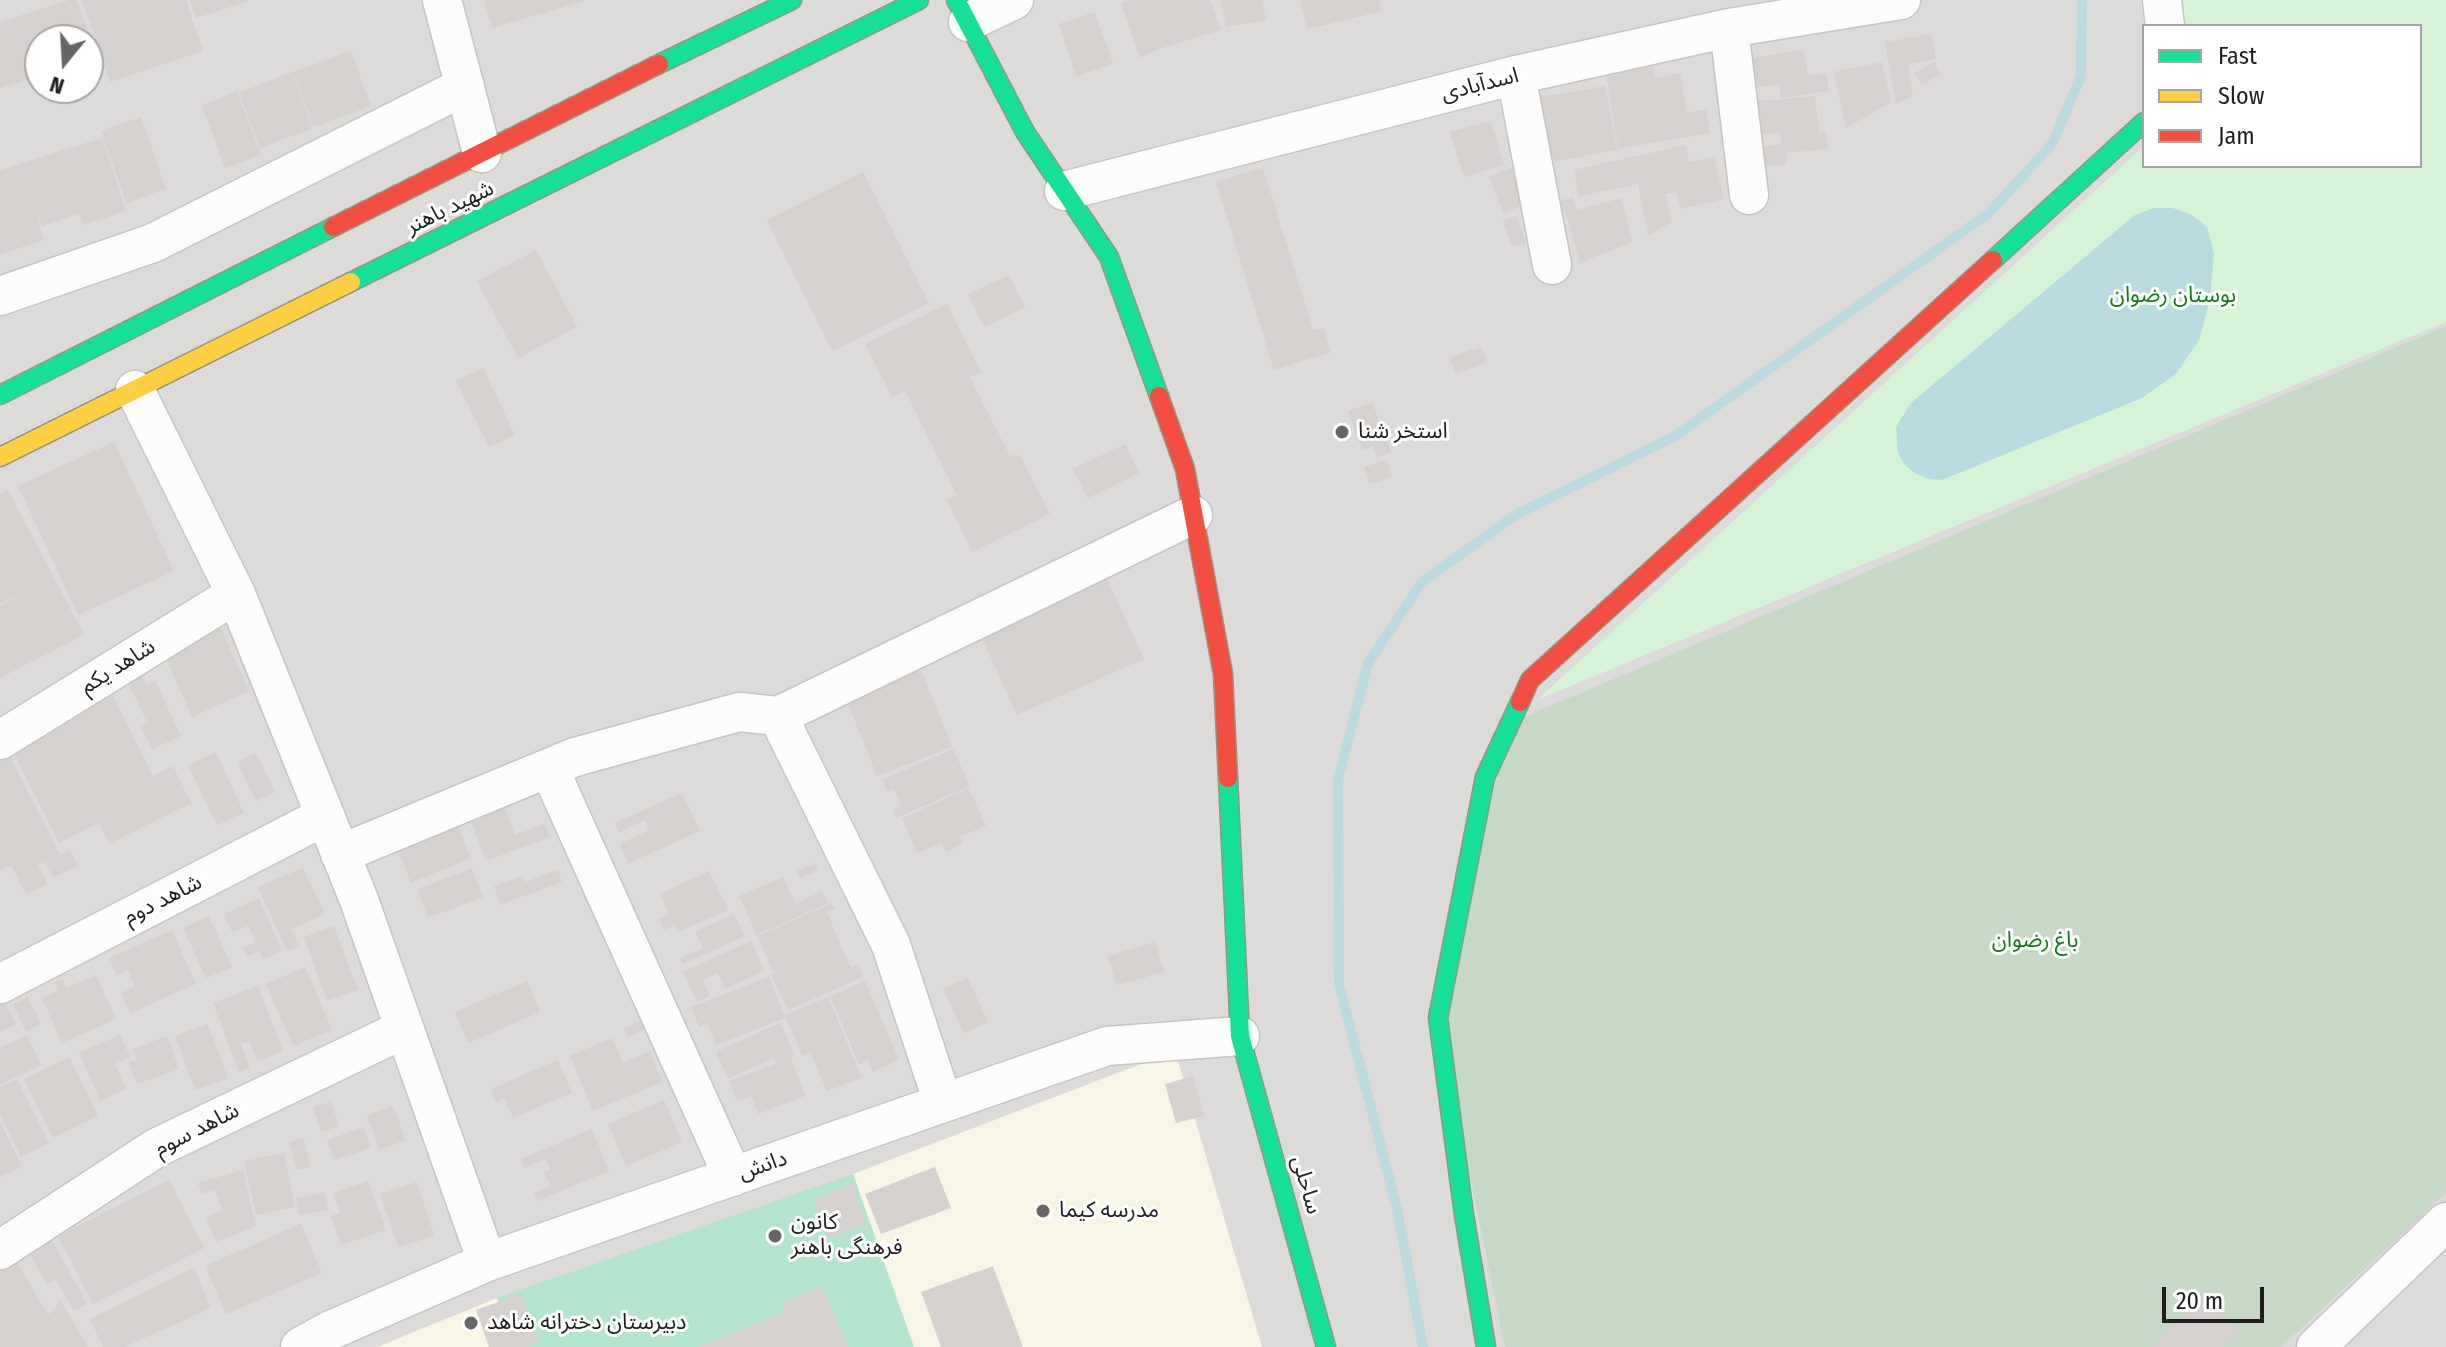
<!DOCTYPE html>
<html>
<head>
<meta charset="utf-8">
<style>
	body { margin:0 }
	#map { position:relative; width:2446px; height:1347px; overflow:hidden; background:#edebe8; font-family:"Fira Sans Condensed",sans-serif }
	canvas { display:block }
	.legend { position:absolute; left:2142px; top:24px; width:280px; height:144px; box-sizing:border-box; background:#fff; border:2px solid #a5a5a5; margin:0; padding:10px 14px; list-style:none; font-size:24px; color:#1f1f1f }
	.legend li { display:flex; align-items:center; gap:16px; height:40px }
	.legend b { width:40px; border:2px solid #a5a5a5 }
	.north { position:absolute; left:24px; top:24px; width:80px; height:80px; box-sizing:border-box; background:#fff; border:2px solid #a5a5a5; border-radius:50%; rotate:198deg; font-size:22px; font-weight:700; line-height:32px; text-align:center; color:#1f1f1f }
	.north::after { content:''; display:block; margin:auto; width:28px; height:36px; background:#676665; clip-path:polygon(50% 0,100% 100%,50% 72%,0 100%) }
	.scale { position:absolute; left:2162px; top:1287px; width:102px; height:36px; box-sizing:border-box; border:4px solid #1f1f1f; border-top:0; padding-left:10px; font-size:24px; line-height:28px; white-space:nowrap; color:#1f1f1f; -webkit-text-stroke:6px #fff; paint-order:stroke }
</style>
</head>
<body>
<div id="map">
<canvas width="2446" height="1347"></canvas>
<ul class="legend">
<li><b style="height:10px;background:#16e098"></b>Fast</li>
<li><b style="height:10px;background:#ffcf43"></b>Slow</li>
<li><b style="height:10px;background:#f24e42"></b>Jam</li>
</ul>
<div class="north">N</div>
<div class="scale">20 m</div>
</div>
<script>
const ctx = document.querySelector('canvas').getContext('2d');
ctx.lineJoin = 'round';
function fillPath(path, color) { ctx.fillStyle = color; ctx.fill(path, 'evenodd'); }
const poly = rows => new Path2D(rows.map(r => 'M' + r).join(''));
function stroke(path, color, width, dash) { ctx.strokeStyle = color; ctx.lineWidth = width; ctx.lineCap = dash ? 'butt' : 'round'; ctx.setLineDash(dash || []); ctx.stroke(path); }
function label(font, color, halo, rows, align = 'center') {
  ctx.font = font + ' "Fira Sans Condensed","Noto Sans Arabic",sans-serif'; ctx.lineWidth = 6; ctx.setLineDash([]); ctx.textBaseline = 'middle'; ctx.strokeStyle = halo; ctx.fillStyle = color; for (const [text, x, y, turn = 0] of rows) {
    ctx.save(); ctx.translate(x, y); ctx.rotate((+turn || 0) * Math.PI / 180); ctx.textAlign = isNaN(turn) ? turn : align; if (halo) ctx.strokeText(text, 0, 0); ctx.fillText(text, 0, 0); ctx.restore();
  }
}
const residential = poly([
	[0,0,2446,0,2446,1347,0,1347],
	[2144,26,2420,26,2420,166,2144,166],
	[40,40,88,40,88,88,40,88]
]);
const education = poly([
	[1175,1051,1262,1347,912,1347,853,1174],
	[497,1298,515,1347,377,1347]
]);
const cemetery = poly([
	[2446,326,2446,1193,2281,1347,1505,1347,1438,1019,1510,723]
]);
const park = poly([
	[2177,0,2446,0,2446,322,1537,700,2144,146,2144,166,2420,166,2420,26,2182,26]
]);
const pitch = poly([
	[853,1174,914,1347,515,1347,497,1298]
]);
const water = poly([
	[2154,208,2173,208,2192,215,2207,227,2214,253,2210,300,2199,340,2176,374,2142,398,1942,480,1929,479,1916,474,1905,465,1898,453,1896,427,1911,403,2135,215]
]);
const stream = poly([
	[1423,1347,1397,1209,1339,984,1338,780,1368,663,1422,582,1517,514,1675,436,1989,213,2052,144,2081,76,2082,0]
]);
const building = poly([
	[69,0,77,0,93,49,88,50,88,40,40,40,40,76,0,88,0,22],
	[82,0,186,0,203,51,110,82],
	[190,0,248,0,248,1,196,18],
	[484,0,584,0,584,1,492,28],
	[1129,0,1210,0,1221,30,1159,49,1140,58,1121,3],
	[1221,0,1262,0,1266,20,1226,27],
	[1300,0,1379,0,1382,11,1308,29],
	[1095,12,1113,64,1076,76,1059,24],
	[1932,34,1936,59,1908,64,1913,96,1896,104,1885,42],
	[1804,50,1808,76,1826,73,1829,91,1781,98,1779,84,1757,87,1752,58],
	[351,51,371,106,314,127,293,72],
	[1882,62,1891,102,1846,128,1834,72],
	[1934,62,1941,74,1922,85,1915,73],
	[1653,67,1655,78,1680,73,1687,113,1706,109,1710,133,1618,149,1606,75],
	[292,72,313,128,260,148,239,93],
	[1605,86,1617,150,1551,162,1539,97],
	[237,92,261,155,225,168,202,105],
	[1815,96,1819,133,1826,132,1828,149,1786,153,1787,164,1765,166,1762,146,1781,144,1780,133,1761,135,1758,101],
	[141,117,166,189,126,203,101,131],
	[1491,121,1504,165,1464,177,1450,132],
	[102,138,126,211,82,225,79,214,42,226,34,206,44,240,0,254,0,170],
	[1686,145,1689,162,1714,157,1724,199,1680,209,1676,192,1665,194,1672,222,1648,235,1638,184,1579,196,1574,170],
	[1514,167,1528,204,1503,213,1489,176],
	[1263,168,1313,330,1324,328,1331,352,1274,370,1216,182],
	[863,172,929,303,832,351,767,220],
	[1573,197,1577,210,1621,198,1632,242,1580,263,1565,210,1556,212,1553,203],
	[1517,216,1526,243,1512,247,1503,221],
	[536,250,577,327,518,358,477,281],
	[1009,275,1025,307,984,327,968,294],
	[947,304,981,372,970,377,1010,456,1020,455,1050,514,972,552,947,500,957,495,905,390,892,397,865,344],
	[1482,347,1487,363,1455,373,1449,357],
	[483,368,515,435,489,447,456,381],
	[1372,402,1391,452,1377,457,1373,446,1362,450,1348,411],
	[114,442,174,571,78,615,18,486],
	[1125,444,1139,473,1088,498,1073,469],
	[1387,460,1392,477,1369,484,1364,467],
	[8,490,84,635,0,678,0,606,21,594,0,604,0,494],
	[1106,576,1144,659,1017,715,979,632],
	[218,622,249,691,192,717,161,647],
	[921,670,952,747,877,776,846,699],
	[141,674,146,685,155,681,181,736,152,749,140,725,147,722,127,680],
	[104,678,153,776,173,766,191,803,109,844,99,823,59,843,1,728],
	[0,737,60,855,70,850,78,866,53,878,45,862,38,865,47,884,26,894,11,865,0,871],
	[953,749,970,786,896,818,893,810,901,806,894,789,887,792,882,780],
	[216,752,244,813,217,825,188,765],
	[256,753,275,792,256,801,237,762],
	[969,788,986,826,960,837,963,844,946,852,942,843,917,853,902,818],
	[682,793,700,831,629,863,620,844,649,830,645,820,619,832,615,823],
	[504,805,515,835,544,824,550,837,486,861,470,818],
	[458,826,471,858,411,883,398,850],
	[815,863,818,870,801,878,797,871],
	[303,868,325,914,291,929,299,946,287,951,258,887],
	[472,868,483,897,428,918,418,889],
	[558,870,562,882,500,905,494,886,523,876,525,882],
	[709,871,728,910,678,932,675,925,664,930,659,919,669,914,660,894],
	[783,877,795,904,822,891,828,903,757,935,739,896],
	[259,898,282,951,263,959,260,951,247,957,243,948,256,942,248,926,232,932,224,914],
	[832,903,835,909,827,912,840,944,851,968,858,964,863,977,788,1010,771,974,794,964,773,972,758,936],
	[734,914,745,936,683,964,680,958,703,948,695,932],
	[209,916,232,967,206,978,183,928],
	[334,926,358,990,327,1001,304,937],
	[172,930,196,984,130,1013,121,993,135,987,128,970,117,975,109,958],
	[751,941,764,971,725,989,718,973,703,980,710,996,697,1002,683,972],
	[1155,942,1164,972,1117,985,1108,956],
	[305,967,332,1030,293,1046,266,984],
	[96,975,116,1019,62,1043,42,998,58,991,55,982,62,979,66,988],
	[769,977,785,1018,716,1045,708,1024,699,1027,691,1007],
	[968,978,988,1022,964,1033,943,989],
	[527,981,540,1012,468,1043,455,1012],
	[865,981,899,1060,873,1072,868,1060,859,1064,830,996],
	[258,986,283,1051,257,1061,250,1041,241,1044,250,1068,239,1072,213,1003],
	[0,992,16,1024,0,1032],
	[28,997,41,1024,26,1032,13,1004],
	[828,997,862,1078,827,1091,810,1052,802,1056,785,1015],
	[645,1019,649,1027,628,1037,624,1028],
	[780,1023,795,1055,791,1057,805,1096,758,1114,751,1096,737,1101,729,1081,777,1063,774,1058,728,1079,716,1052],
	[208,1024,228,1078,195,1090,175,1036],
	[27,1035,41,1065,0,1085,0,1048],
	[120,1035,130,1057,115,1064,126,1089,100,1100,79,1053],
	[167,1036,179,1069,137,1084,129,1062,137,1060,133,1049],
	[612,1038,623,1063,650,1051,662,1082,593,1111,570,1056],
	[69,1057,98,1116,53,1138,24,1079],
	[558,1060,572,1093,513,1118,504,1098,496,1102,491,1089],
	[1193,1076,1204,1116,1176,1123,1165,1084],
	[17,1079,49,1143,21,1157,0,1115,0,1087],
	[664,1100,682,1142,626,1166,608,1124],
	[331,1102,339,1126,321,1132,313,1107],
	[393,1106,406,1140,379,1150,367,1115],
	[0,1121,22,1166,0,1177],
	[364,1127,371,1148,334,1160,327,1140],
	[592,1129,609,1171,537,1201,534,1193,550,1186,544,1172,550,1170,546,1159,524,1168,521,1159],
	[303,1138,311,1167,297,1170,289,1142],
	[284,1153,295,1207,256,1215,244,1161],
	[935,1167,951,1208,881,1234,865,1194],
	[243,1170,256,1226,216,1242,206,1218,222,1211,215,1190,202,1194,198,1183],
	[169,1180,204,1248,93,1304,58,1236],
	[368,1181,386,1230,341,1245,331,1216,340,1213,333,1193],
	[417,1182,434,1236,398,1247,380,1194],
	[854,1183,866,1224,828,1239,813,1199],
	[325,1192,328,1210,299,1215,296,1198],
	[301,1224,322,1273,226,1314,205,1266],
	[49,1235,87,1304,74,1311,56,1279,47,1284,26,1247],
	[17,1262,48,1315,61,1301,88,1347,0,1347,0,1272],
	[993,1266,1023,1347,941,1347,921,1292],
	[194,1268,211,1308,124,1347,103,1347,90,1319],
	[822,1285,848,1347,697,1347,785,1311,781,1302],
	[521,1294,539,1343,527,1347,489,1347,476,1310],
	[2203,1295,2240,1332,2224,1347,2154,1347,2152,1345]
]);
const street = poly([
	[442,0,482,153],
	[2162,0,2165,26],
	[968,22,1014,0],
	[1729,28,1749,195],
	[1516,75,1552,265],
	[1064,191,1516,75,1729,28,1901,0],
	[0,296,153,243,465,86],
	[135,390,236,594,359,900,487,1262],
	[778,716,891,945,943,1103],
	[0,740,236,594],
	[549,768,733,1177],
	[340,854,575,757,739,712,778,716,1193,515],
	[0,984,325,816],
	[0,1250,156,1148,404,1029],
	[300,1347,329,1331,487,1262,1107,1046,1240,1036],
	[2316,1347,2446,1222]
]);
const fast = poly([
	[956,0,1025,132,1109,257,1159,396],
	[659,64,792,0],
	[1993,260,2144,122],
	[351,282,919,0],
	[0,395,333,227],
	[1228,778,1240,1036,1326,1347],
	[1486,1347,1464,1215,1438,1018,1485,777,1520,702]
]);
const slow = poly([
	[0,457,351,282]
]);
const jam = poly([
	[333,227,659,64],
	[1159,396,1185,469,1223,674,1228,778],
	[1520,702,1530,680,1993,260]
]);
const markers = [
	[1342,432,8,"#676665"],
	[1043,1211,8,"#676665"],
	[775,1236,8,"#676665"],
	[471,1323,8,"#676665"]
];
const streetNames = [
	["اسدآبادی",1480,85,-14],
	["شهید باهنر",450,208,-26],
	["شاهد یکم",118,667,-32],
	["شاهد دوم",163,900,-27],
	["شاهد سوم",197,1130,-27],
	["دانش",763,1166,-19],
	["ساحلی",1306,1185,74]
];
const parkNames = [
	["بوستان رضوان",2173,296],
	["باغ رضوان",2035,941]
];
const poiNames = [
	["استخر شنا",1358,432],
	["مدرسه کیما",1059,1211],
	["کانون",791,1223],
	["فرهنگی باهنر",791,1248],
	["دبیرستان دخترانه شاهد",487,1323]
];
fillPath(residential, '#dcdbd9');
fillPath(education, '#f7f5e3');
fillPath(cemetery, '#c6d8c6');
fillPath(park, '#d6f3d5');
fillPath(pitch, '#b3e4cd');
fillPath(water, '#bbdae0');
stroke(stream, '#bbdae0', 10);
fillPath(building, '#d4d1cf');
stroke(street, '#c6c5c4', 41);
stroke(fast, '#969780', 21);
stroke(slow, '#969780', 21);
stroke(jam, '#969780', 21);
stroke(street, '#fcfcfc', 38);
stroke(fast, '#16e098', 18);
stroke(slow, '#ffcf43', 18);
stroke(jam, '#f24e42', 18);
for (const [x, y, r, color] of markers) { const dot = new Path2D(); dot.arc(x, y, r, 0, 2 * Math.PI); ctx.fillStyle = color; ctx.fill(dot); stroke(dot, '#fff', 3); }
label('22px', '#1f1f1f', '#fff', streetNames);
label('22px', '#0d7d11', '#fff', parkNames);
label('22px', '#1f1f1f', '#fff', poiNames, 'left');
</script>
</body>
</html>
